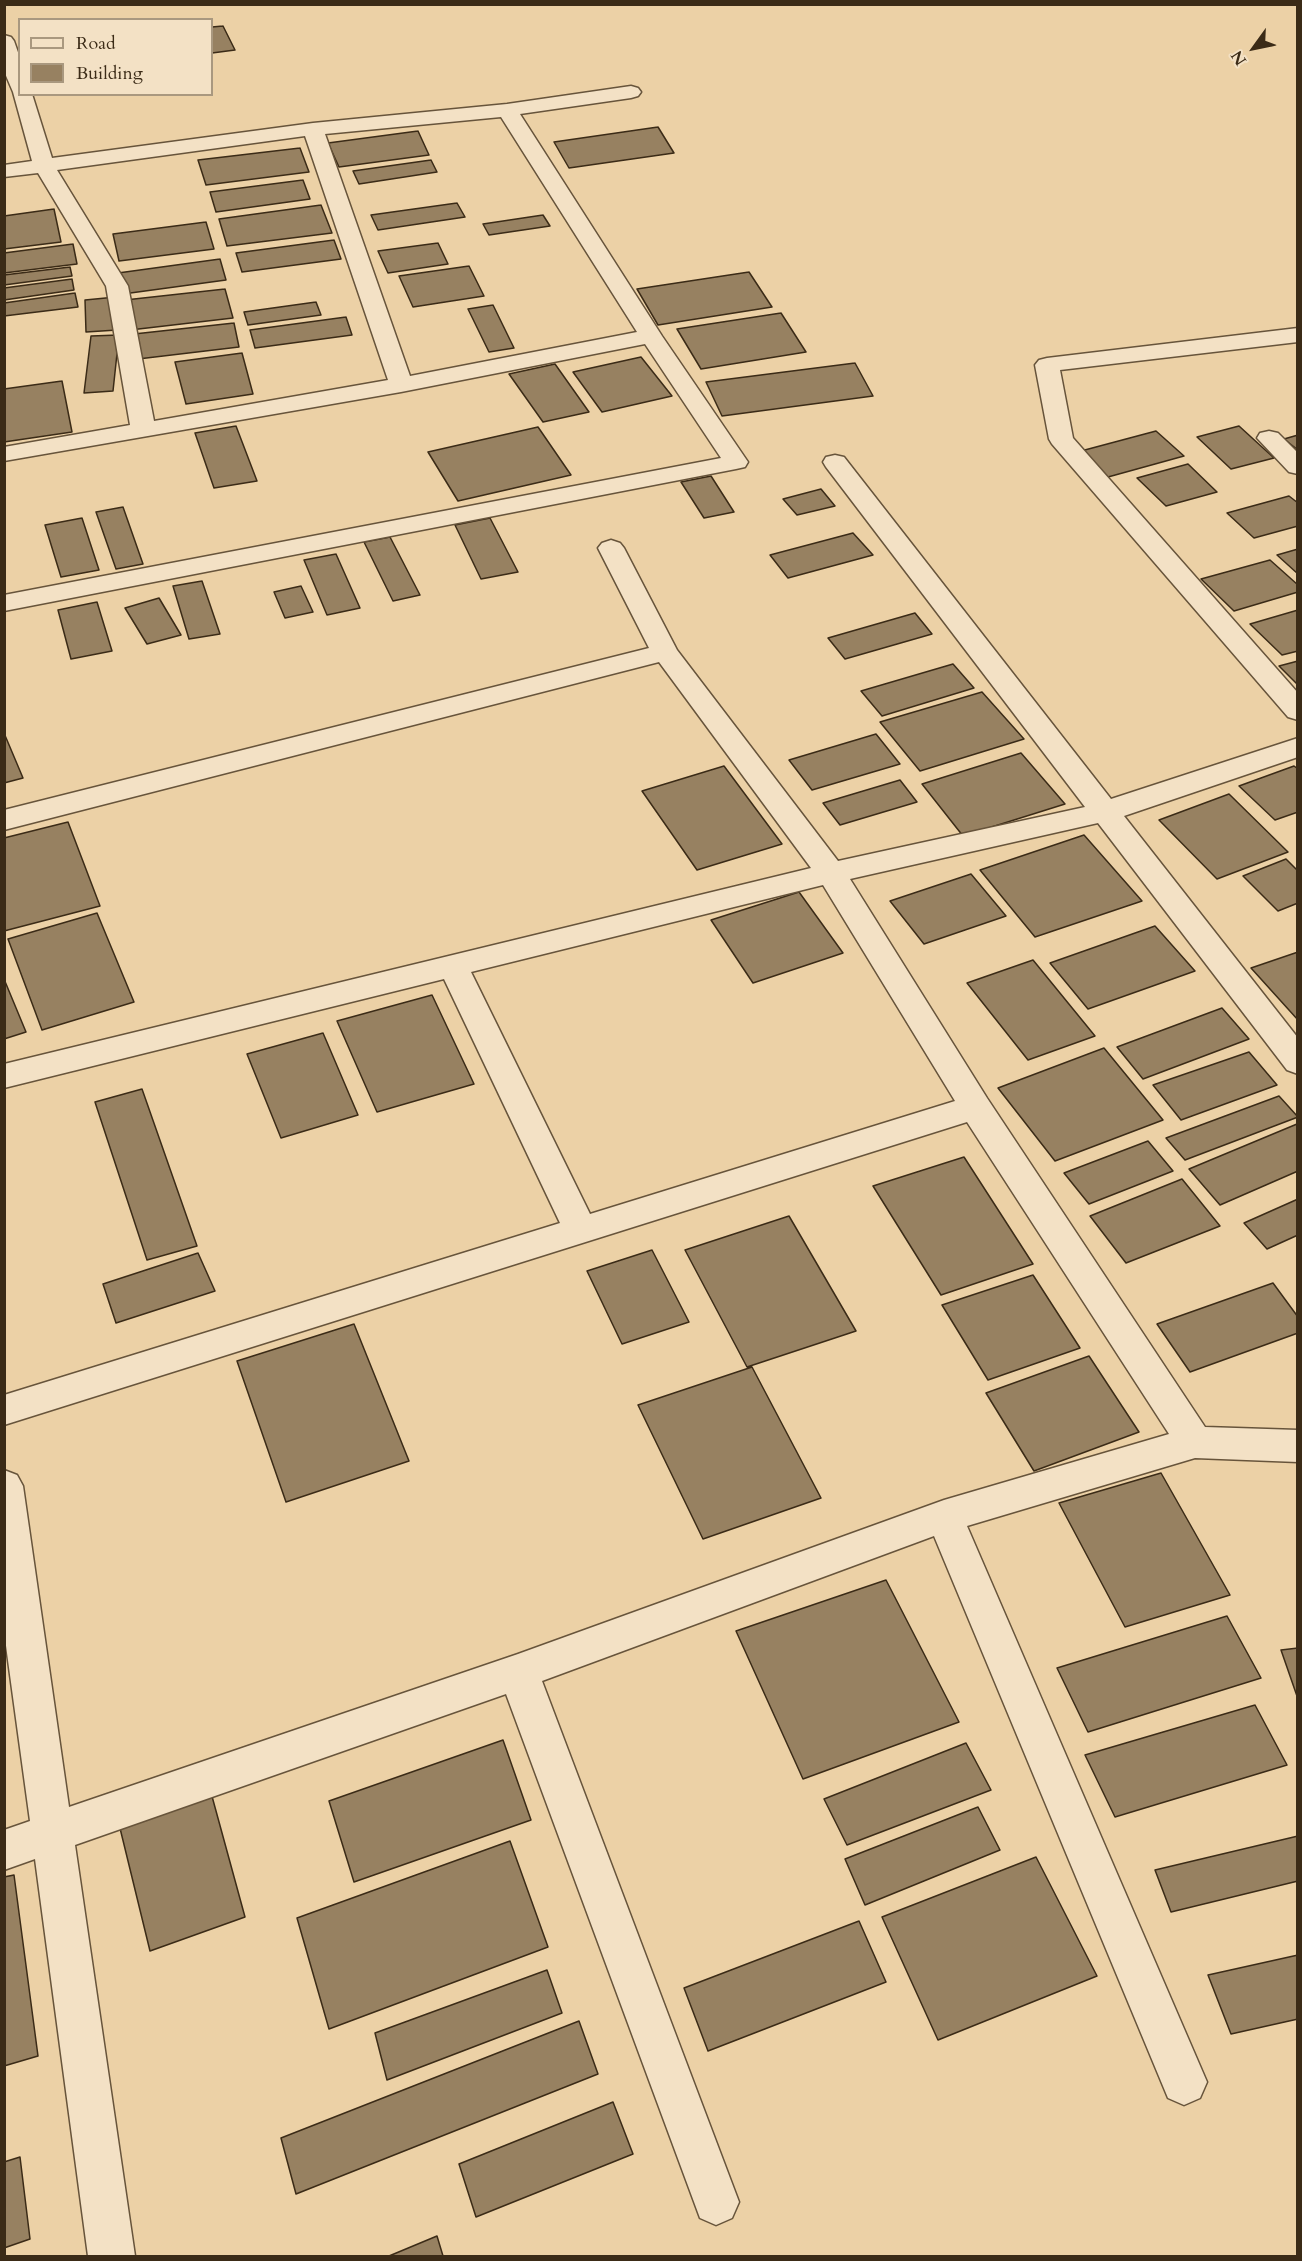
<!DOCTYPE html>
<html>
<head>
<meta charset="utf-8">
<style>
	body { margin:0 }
	#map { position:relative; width:1302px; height:2261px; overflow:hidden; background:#ecd1a6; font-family:Cardo,serif }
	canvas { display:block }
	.frame { position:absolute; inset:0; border:6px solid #3b2b17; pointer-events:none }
	.legend { position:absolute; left:18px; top:18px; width:195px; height:78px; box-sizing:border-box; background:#f3e1c5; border:2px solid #a9987f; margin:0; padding:8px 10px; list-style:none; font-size:18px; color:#3b2b17 }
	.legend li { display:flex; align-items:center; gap:12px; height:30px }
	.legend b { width:30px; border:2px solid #a9987f }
	.north { position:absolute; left:1224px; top:18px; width:60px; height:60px; -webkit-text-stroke:4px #f3e1c5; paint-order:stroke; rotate:237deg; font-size:16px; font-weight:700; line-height:24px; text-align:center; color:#3b2b17 }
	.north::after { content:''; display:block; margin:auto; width:21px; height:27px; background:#3b2b17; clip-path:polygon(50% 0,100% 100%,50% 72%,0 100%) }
</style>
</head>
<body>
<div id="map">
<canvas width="1302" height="2261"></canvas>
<div class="frame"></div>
<ul class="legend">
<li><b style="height:8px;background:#f3e1c5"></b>Road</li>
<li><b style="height:16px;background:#978161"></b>Building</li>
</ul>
<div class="north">N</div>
</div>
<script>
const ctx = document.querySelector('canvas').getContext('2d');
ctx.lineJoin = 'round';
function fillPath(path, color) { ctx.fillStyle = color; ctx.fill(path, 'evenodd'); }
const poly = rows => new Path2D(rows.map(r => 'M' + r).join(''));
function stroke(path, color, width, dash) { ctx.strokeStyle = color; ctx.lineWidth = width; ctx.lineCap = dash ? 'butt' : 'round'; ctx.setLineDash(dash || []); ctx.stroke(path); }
const building = poly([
	[223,26,235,50,212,53,212,27,223,26],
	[658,127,674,153,569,168,554,142,658,127],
	[418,131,429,155,339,167,328,143,418,131],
	[300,148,309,172,206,185,198,160,300,148],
	[431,160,437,172,359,184,353,171,431,160],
	[303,180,310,199,216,212,210,192,303,180],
	[457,203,465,217,378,230,371,215,457,203],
	[321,205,332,233,227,246,219,219,321,205],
	[54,209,61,242,4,249,4,216,54,209],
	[543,215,550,226,489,235,483,224,543,215],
	[206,222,214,249,119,261,113,234,206,222],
	[334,240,341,259,242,272,236,253,334,240],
	[438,243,448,264,388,273,378,251,438,243],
	[73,244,77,264,4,273,4,253,73,244],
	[220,259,226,280,123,294,118,273,220,259],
	[469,266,484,296,413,307,399,276,469,266],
	[70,267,72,276,4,285,4,275,70,267],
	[749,272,772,307,658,325,637,289,749,272],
	[72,279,74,290,4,300,4,288,72,279],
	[225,289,233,318,130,330,125,300,225,289],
	[75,293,78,307,4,316,4,303,75,293],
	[116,297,117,330,86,332,85,300,116,297],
	[316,302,321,315,248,325,244,312,316,302],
	[493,305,514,348,489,352,468,309,493,305],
	[781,313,806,352,701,369,677,329,781,313],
	[346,317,352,335,255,348,250,330,346,317],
	[234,323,239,347,138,359,134,334,234,323],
	[119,335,113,391,84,393,91,336,119,335],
	[242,353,253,394,186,404,175,362,242,353],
	[641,357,672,396,602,412,573,372,641,357],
	[855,363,873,396,722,416,706,382,855,363],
	[555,364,589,412,543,422,509,374,555,364],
	[62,381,72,432,4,442,4,389,62,381],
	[236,426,257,481,214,488,195,433,236,426],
	[1239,426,1274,458,1231,469,1197,437,1239,426],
	[538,427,571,475,458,501,428,452,538,427],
	[1156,431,1184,456,1108,477,1081,451,1156,431],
	[1298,435,1298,450,1284,439,1298,435],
	[1188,464,1217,492,1166,506,1137,478,1188,464],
	[711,476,734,512,704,518,681,482,711,476],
	[821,489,835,506,797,515,783,499,821,489],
	[1289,496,1298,503,1298,526,1254,538,1227,513,1289,496],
	[123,507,143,564,116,569,96,512,123,507],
	[82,518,99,570,61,577,45,525,82,518],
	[490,518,518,572,481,579,455,525,490,518],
	[853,533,873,555,788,578,770,555,853,533],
	[390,537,420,595,393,601,364,542,390,537],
	[1298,549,1298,574,1277,555,1298,549],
	[336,554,360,608,327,615,304,560,336,554],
	[1270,560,1298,585,1298,592,1234,611,1201,579,1270,560],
	[202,581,220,634,189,639,173,586,202,581],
	[301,586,313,612,285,618,274,592,301,586],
	[159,598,181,635,147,644,125,608,159,598],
	[97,602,112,651,71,659,58,610,97,602],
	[1298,610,1298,651,1282,655,1250,624,1298,610],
	[915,613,932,634,845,659,828,638,915,613],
	[1298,661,1298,685,1279,666,1298,661],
	[953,664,974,688,882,716,861,691,953,664],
	[982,692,1024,739,920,771,880,722,982,692],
	[4,733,23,778,4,783,4,733],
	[876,734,900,764,812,790,789,760,876,734],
	[1021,753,1065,804,963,836,922,784,1021,753],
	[724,766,782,844,697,870,642,791,724,766],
	[1294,766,1298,769,1298,812,1275,820,1239,786,1294,766],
	[900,780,917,802,840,825,823,803,900,780],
	[1229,794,1288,852,1217,879,1159,820,1229,794],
	[68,822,100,906,4,931,4,838,68,822],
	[1084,835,1142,901,1035,937,980,870,1084,835],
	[1286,859,1298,871,1298,903,1278,911,1243,876,1286,859],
	[971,874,1006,916,924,944,890,901,971,874],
	[799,892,843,953,753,983,711,920,799,892],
	[97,913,134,1002,42,1030,8,939,97,913],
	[1155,926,1195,971,1088,1009,1050,963,1155,926],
	[1298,952,1298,1020,1251,968,1298,952],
	[1033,960,1095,1036,1028,1060,967,983,1033,960],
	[4,979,26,1032,4,1039,4,979],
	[432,995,474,1084,377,1112,337,1021,432,995],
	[1222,1008,1249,1039,1143,1079,1117,1047,1222,1008],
	[323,1033,358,1115,281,1138,247,1054,323,1033],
	[1104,1048,1163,1120,1055,1161,998,1088,1104,1048],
	[1249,1052,1277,1085,1181,1120,1153,1085,1249,1052],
	[142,1089,197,1246,147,1260,95,1102,142,1089],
	[1279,1096,1298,1117,1185,1160,1166,1138,1279,1096],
	[1297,1124,1298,1171,1220,1205,1189,1169,1297,1124],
	[1148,1141,1173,1171,1089,1204,1064,1173,1148,1141],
	[964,1157,1033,1264,941,1295,873,1186,964,1157],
	[1182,1179,1220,1226,1126,1263,1090,1216,1182,1179],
	[1298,1199,1298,1235,1267,1249,1244,1223,1298,1199],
	[789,1216,856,1331,747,1367,685,1250,789,1216],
	[652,1250,689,1322,622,1344,587,1271,652,1250],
	[198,1253,215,1291,116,1323,103,1284,198,1253],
	[1033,1275,1080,1348,988,1380,942,1305,1033,1275],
	[1273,1283,1298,1317,1298,1333,1190,1372,1157,1324,1273,1283],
	[354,1324,409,1461,286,1502,237,1361,354,1324],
	[1089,1356,1139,1432,1034,1471,986,1393,1089,1356],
	[752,1367,821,1498,703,1539,638,1405,752,1367],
	[1161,1473,1230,1595,1125,1627,1059,1503,1161,1473],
	[886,1580,959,1722,803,1779,736,1631,886,1580],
	[1227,1616,1261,1678,1088,1732,1057,1668,1227,1616],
	[1298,1648,1298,1699,1281,1650,1298,1648],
	[1255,1705,1287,1765,1115,1817,1085,1755,1255,1705],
	[503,1740,531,1820,354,1882,329,1801,503,1740],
	[966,1743,991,1790,847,1845,824,1799,966,1743],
	[210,1789,245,1917,150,1951,118,1820,210,1789],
	[978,1807,1000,1850,865,1905,845,1859,978,1807],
	[1298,1836,1298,1881,1171,1912,1155,1870,1298,1836],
	[510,1841,548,1947,329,2029,297,1918,510,1841],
	[1036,1857,1097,1976,938,2040,882,1917,1036,1857],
	[14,1875,38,2056,4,2066,4,1877,14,1875],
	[859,1921,886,1982,708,2051,684,1988,859,1921],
	[1298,1955,1298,2019,1231,2034,1208,1975,1298,1955],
	[547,1970,562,2013,387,2080,375,2033,547,1970],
	[579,2021,598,2074,296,2194,281,2138,579,2021],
	[613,2102,633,2154,476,2217,459,2164,613,2102],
	[20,2157,30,2239,4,2248,4,2162,20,2157],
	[437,2236,443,2256,389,2256,437,2236]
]);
const minor = poly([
	[4,35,11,37,14,41,20,58,20,94,32,94,52,158,313,123,507,104,631,86,638,88,641,92,638,96,631,98,520,114,662,336,748,462,745,467,736,469,4,611,4,595,721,458,645,344,401,392,4,461,4,447,130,425,106,286,38,173,4,177,4,165,32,161,13,92,4,71,4,35],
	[501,117,637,332,410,376,325,134,501,117],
	[305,136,388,380,154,421,128,286,57,170,305,136],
	[1298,328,1298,342,1060,370,1073,438,1298,693,1298,720,1288,717,1052,444,1049,439,1035,365,1039,360,1047,358,1298,328],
	[1269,431,1278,433,1298,453,1298,474,1289,472,1257,438,1260,433,1269,431],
	[835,455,844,457,1111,799,1298,738,1298,757,1124,816,1298,1038,1298,1074,1287,1070,1098,823,850,879,987,1098,1205,1427,1298,1430,1298,1462,1195,1458,967,1526,1207,2082,1200,2098,1184,2105,1168,2098,934,1536,542,1681,739,2202,732,2218,716,2225,700,2218,506,1694,75,1845,135,2256,88,2256,35,1859,4,1870,4,1830,30,1821,4,1631,4,1470,17,1475,23,1486,69,1807,518,1654,944,1500,1169,1434,967,1122,4,1425,4,1395,560,1223,444,979,4,1088,4,1064,811,868,659,662,4,830,4,810,649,648,598,548,602,543,611,540,620,543,624,548,677,650,838,861,1085,807,826,467,823,462,826,457,835,455],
	[823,885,955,1101,590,1214,471,972,823,885]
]);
fillPath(building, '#978161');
stroke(building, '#3b2b17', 1.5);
stroke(minor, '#67543b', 3);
fillPath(minor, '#f3e1c5');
</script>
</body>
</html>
